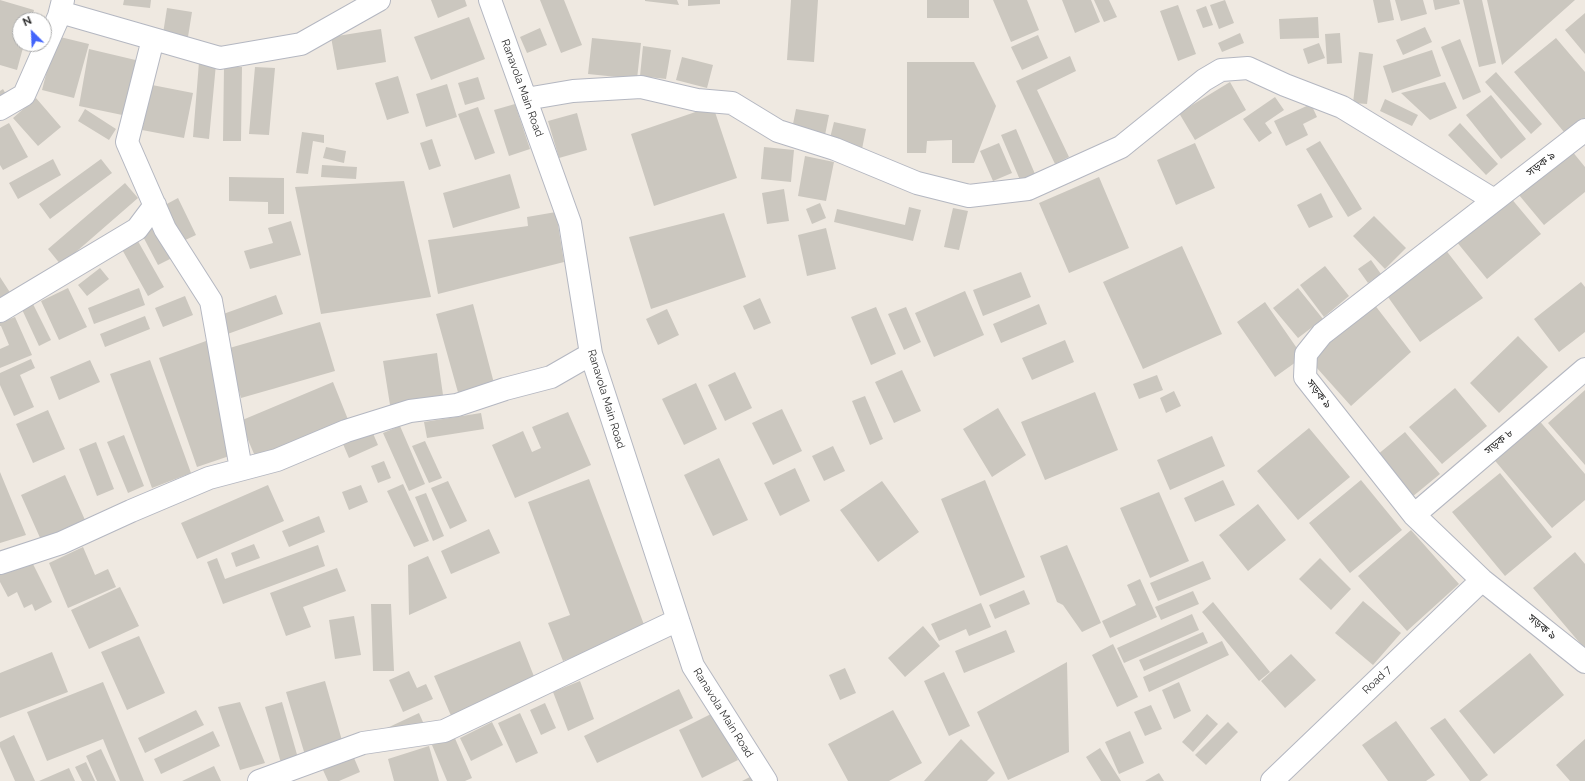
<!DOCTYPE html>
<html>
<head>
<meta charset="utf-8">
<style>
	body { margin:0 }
	#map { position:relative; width:1585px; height:781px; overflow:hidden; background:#efe9e1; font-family:Raleway,sans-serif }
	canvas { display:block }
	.north { position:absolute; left:12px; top:12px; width:40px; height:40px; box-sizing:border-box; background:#fff; border:1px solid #ababab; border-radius:50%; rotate:336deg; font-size:11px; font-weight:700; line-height:16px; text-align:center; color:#2e2e2e }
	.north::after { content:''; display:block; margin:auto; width:14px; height:18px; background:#4264fb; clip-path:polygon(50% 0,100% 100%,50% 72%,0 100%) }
</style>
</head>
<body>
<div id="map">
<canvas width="1585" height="781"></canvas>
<div class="north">N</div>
</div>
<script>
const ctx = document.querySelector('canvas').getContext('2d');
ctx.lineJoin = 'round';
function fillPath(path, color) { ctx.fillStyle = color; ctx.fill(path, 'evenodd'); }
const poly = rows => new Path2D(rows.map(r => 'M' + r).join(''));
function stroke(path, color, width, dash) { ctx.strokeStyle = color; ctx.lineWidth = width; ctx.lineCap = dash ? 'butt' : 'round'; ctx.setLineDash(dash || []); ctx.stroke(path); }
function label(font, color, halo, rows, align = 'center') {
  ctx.font = font + ' Raleway,"Noto Sans Bengali",sans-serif'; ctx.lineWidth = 4; ctx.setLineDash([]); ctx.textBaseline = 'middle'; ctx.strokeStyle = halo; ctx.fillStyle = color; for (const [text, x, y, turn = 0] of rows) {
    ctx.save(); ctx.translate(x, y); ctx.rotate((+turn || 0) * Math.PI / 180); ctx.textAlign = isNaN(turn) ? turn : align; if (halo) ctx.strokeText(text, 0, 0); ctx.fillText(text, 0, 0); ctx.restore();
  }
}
const building = poly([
	[0,0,34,10,31,20,20,20,20,44,24,44,17,70,0,65],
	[124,0,151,0,150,8,123,5],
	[431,0,465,0,467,6,438,18],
	[540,0,564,0,582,45,561,53],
	[645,0,677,0,679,5,645,1],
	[688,0,720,0,720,4,688,6],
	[791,0,818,0,814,62,787,60],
	[927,0,969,0,969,18,927,18],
	[993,0,1027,0,1039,30,1011,42],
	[1062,0,1091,0,1100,22,1075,33],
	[1094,0,1109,0,1117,17,1104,22],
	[1225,0,1234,23,1219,29,1210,5],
	[1373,0,1390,0,1394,20,1378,23],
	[1395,0,1423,0,1427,14,1401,21],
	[1433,0,1459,0,1460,4,1435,10],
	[1463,0,1482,0,1496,63,1479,67],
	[1487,0,1575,0,1502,65],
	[1178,5,1196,54,1178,61,1160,11],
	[1206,6,1213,25,1203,28,1196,10],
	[167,8,192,12,187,43,162,40],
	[1585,13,1585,54,1565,30],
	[469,17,485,59,431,80,414,37],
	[1318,17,1319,38,1280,39,1279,19],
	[1425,27,1432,42,1403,55,1396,40],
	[540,28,547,45,527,53,520,37],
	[381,29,386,62,337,70,331,37],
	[1240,33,1244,43,1222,52,1218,43],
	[1340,33,1342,63,1327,64,1325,34],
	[1038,35,1048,58,1022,70,1011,47],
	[56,36,89,44,74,98,42,90],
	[592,38,641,43,637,79,588,74],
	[1556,38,1585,72,1585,125,1569,138,1514,72],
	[1460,39,1481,92,1463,100,1441,47],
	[1319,43,1325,58,1308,64,1303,49],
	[643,46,671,50,666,79,640,76],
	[89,49,144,62,132,117,79,106],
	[1432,50,1441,76,1392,93,1383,66],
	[1359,52,1373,54,1367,104,1353,103],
	[1070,56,1076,71,1037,90,1069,157,1055,164,1016,81],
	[682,57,713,65,707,88,676,80],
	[199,62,216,64,209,139,193,137],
	[907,62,974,62,996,106,974,163,952,163,952,140,927,141,926,153,907,153],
	[224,67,242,67,241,141,223,141],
	[255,67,275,68,269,135,249,134],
	[1496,72,1542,124,1531,134,1485,82],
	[398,76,409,113,387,120,375,83],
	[478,77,485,99,465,105,458,83],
	[1230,82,1246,110,1195,140,1179,113],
	[1445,82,1457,108,1430,120,1401,93],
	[447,84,457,117,426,127,416,94],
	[152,85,193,93,184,138,142,130],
	[3,89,8,98,0,104,0,91],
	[1491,95,1526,139,1501,159,1466,115],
	[1275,97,1284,110,1265,123,1272,133,1259,142,1243,119],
	[36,98,61,127,38,146,13,118],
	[1385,99,1418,115,1412,126,1380,111],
	[515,104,530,149,509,156,494,110],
	[1311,104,1317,117,1303,124,1308,135,1286,146,1274,121],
	[713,106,737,178,654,206,631,134],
	[478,107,495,153,475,160,458,114],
	[85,109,116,129,109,140,78,121],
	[796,109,829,115,825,135,792,129],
	[577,113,587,150,559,158,548,121],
	[834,122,866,129,862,149,829,142],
	[9,123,28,157,3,170,0,165,0,128],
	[1460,123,1498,164,1486,175,1448,135],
	[1016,129,1035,174,1020,180,1001,135],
	[302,132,324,135,324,143,313,141,308,174,296,173],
	[432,139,441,166,429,170,420,143],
	[1320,141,1362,209,1348,217,1306,149],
	[999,143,1012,173,993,181,980,151],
	[1195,143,1215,188,1176,205,1157,160],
	[1567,145,1585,167,1585,192,1544,225,1514,189],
	[326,147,346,151,344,163,323,158],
	[764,147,794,150,791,182,761,179],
	[805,156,834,162,826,201,798,196],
	[53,159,61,175,18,199,9,183],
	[101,159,112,173,50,219,39,204],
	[322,165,357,167,356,179,321,177],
	[510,174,520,208,453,228,443,193],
	[229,177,284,178,284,214,268,214,268,202,229,201],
	[1099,177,1129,248,1069,273,1039,203],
	[404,181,431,297,321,314,295,187],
	[125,183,138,198,61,265,48,249],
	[784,189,789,221,767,224,762,193],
	[1321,193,1333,217,1309,228,1297,205],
	[1510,197,1541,234,1487,279,1456,241],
	[178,198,196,235,181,242,163,206],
	[820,203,826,218,812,224,806,209],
	[909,207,921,210,913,241,834,222,837,209,905,225],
	[953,208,968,211,959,250,944,247],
	[556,212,564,262,438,294,428,240,528,226,527,217],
	[724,213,746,277,651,309,629,237],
	[1374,216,1406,248,1385,269,1353,236],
	[154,219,174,257,158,265,138,227],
	[291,221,301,255,250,269,244,251,273,243,268,228],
	[826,228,836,269,807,276,798,235],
	[135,236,164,287,148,296,119,244],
	[1182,246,1222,334,1143,369,1103,282],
	[1445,249,1483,298,1420,342,1388,297],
	[1371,260,1381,274,1368,283,1358,269],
	[1325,266,1349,296,1324,317,1300,285],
	[100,268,109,279,87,296,78,285],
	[1021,272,1031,297,983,316,973,290],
	[0,277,11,294,0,301],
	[1581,282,1585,287,1585,332,1559,352,1534,319],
	[68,288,87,327,59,340,41,301],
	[139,288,145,305,94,324,88,308],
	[1298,288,1323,319,1298,338,1273,308],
	[965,291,984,335,934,357,915,313],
	[276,295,283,314,222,336,215,317],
	[185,296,193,315,163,327,155,308],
	[30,298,51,340,39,346,19,303],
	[760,298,771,323,754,330,743,306],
	[1265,302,1303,357,1275,377,1237,322],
	[473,304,495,387,459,396,436,314],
	[1039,304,1047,324,1001,343,993,324],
	[1374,304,1411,352,1351,406,1308,358],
	[876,307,896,354,871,365,851,317],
	[906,307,921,342,904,350,888,314],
	[667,309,679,335,658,345,646,319],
	[4,314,7,320,15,317,32,355,0,368,0,349,9,345,1,326,0,326,0,316],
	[145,316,150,329,105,347,100,334],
	[320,322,335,371,241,398,226,349],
	[1518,336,1548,367,1499,413,1470,383],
	[1065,340,1074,362,1032,380,1022,358],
	[206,341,244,451,197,467,159,358],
	[437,353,444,402,391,411,383,361],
	[31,359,35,368,20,375,34,407,14,416,0,385,0,373],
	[90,360,100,382,59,400,50,377],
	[150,360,191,473,152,488,110,374],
	[902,370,921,411,894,423,875,382],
	[735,372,752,408,725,421,708,385],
	[1157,375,1163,390,1139,399,1133,384],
	[333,382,349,422,257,461,240,421],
	[696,383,717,429,684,445,662,399],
	[1455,388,1487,426,1442,464,1409,427],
	[1585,390,1585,465,1548,423],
	[1174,391,1181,406,1166,413,1160,398],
	[1095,392,1118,450,1045,480,1021,422],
	[865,396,883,439,870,445,852,401],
	[998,408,1026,455,992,477,963,429],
	[782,409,802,451,773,465,752,423],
	[48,410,65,449,33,463,16,424],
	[568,412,591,465,515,498,492,445,523,431,532,452,541,448,532,427],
	[481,413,484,429,427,438,424,422],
	[1537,418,1585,474,1585,500,1552,528,1491,456],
	[400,426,425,484,409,491,383,433],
	[1309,428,1350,477,1298,520,1257,471],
	[372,431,378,445,349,458,343,444],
	[1405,432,1440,474,1412,497,1377,455],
	[124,435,144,486,128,493,107,442],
	[1212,436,1225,466,1170,490,1157,460],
	[425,441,442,478,429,483,412,446],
	[96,442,114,489,97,496,79,449],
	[833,446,845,471,824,481,812,456],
	[719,458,748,520,713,536,684,475],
	[384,461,391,478,378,483,371,466],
	[795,468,810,501,780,516,764,483],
	[0,472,26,535,0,543],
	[1500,473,1552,537,1505,576,1452,512],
	[65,475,85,520,41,540,21,495],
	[589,479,646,630,563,661,548,623,570,615,528,502],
	[985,480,1025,577,980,596,941,499],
	[1223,480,1235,505,1195,522,1184,498],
	[1361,480,1402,530,1350,573,1309,523],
	[448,481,467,521,450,529,431,488],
	[882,481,919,532,878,562,840,510],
	[403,484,429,541,414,547,387,491],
	[268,485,284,521,197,559,181,523],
	[361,485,368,502,349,510,342,492],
	[1159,492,1189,561,1150,578,1120,508],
	[426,493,444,536,433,541,415,497],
	[1258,504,1286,540,1248,571,1219,535],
	[319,516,325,532,289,547,282,531],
	[489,529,500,553,451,574,441,551],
	[1411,530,1459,584,1407,631,1358,576],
	[254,544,260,558,236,567,231,553],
	[318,545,325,566,223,604,207,562,217,558,225,579],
	[1067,545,1101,623,1082,632,1063,605,1057,602,1040,556],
	[83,547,95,575,108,569,116,587,68,608,49,563],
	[1575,552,1585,564,1585,649,1533,588],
	[428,556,447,598,409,615,408,565],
	[30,558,52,602,35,611,32,604,24,608,17,592,8,597,0,582,0,573],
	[1320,558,1351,589,1331,610,1299,579],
	[1203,561,1211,579,1158,601,1150,583],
	[337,568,346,591,303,607,311,627,286,636,270,593],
	[1140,579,1157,617,1110,638,1102,621,1136,605,1127,585],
	[120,587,139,626,89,649,71,610],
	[1024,590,1030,604,995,619,989,605],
	[1193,591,1199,604,1161,620,1155,607],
	[1363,601,1401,633,1373,665,1335,633],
	[1213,602,1270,672,1259,681,1202,612],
	[981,603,991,627,969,636,966,629,939,641,931,624],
	[371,604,391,604,394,671,373,671],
	[1192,614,1199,630,1124,663,1117,648],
	[354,616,361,655,335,659,329,620],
	[923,626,940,646,905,677,888,658],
	[1006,630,1015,652,964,673,955,651],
	[1203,632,1208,643,1144,671,1139,660],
	[139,636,165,693,127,710,101,652],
	[520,641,537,684,452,718,434,676],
	[1222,641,1229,655,1149,692,1143,677],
	[1113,644,1138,697,1117,707,1092,655],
	[52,652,68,692,0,718,0,673],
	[1530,653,1564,695,1494,754,1459,711],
	[1291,654,1316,680,1285,708,1261,681],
	[1067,662,1069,752,1008,780,977,712],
	[845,668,856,693,840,700,829,675],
	[409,671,417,688,426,684,433,699,403,712,389,680],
	[944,672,970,726,949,736,924,681],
	[325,681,343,744,305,755,286,692],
	[580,681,594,719,568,731,553,692],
	[103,682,144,781,120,781,103,739,47,761,27,712],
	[1179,682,1191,711,1174,719,1162,690],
	[679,689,693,718,597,763,584,736],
	[240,702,265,763,240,770,218,707],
	[282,702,298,758,281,763,265,707],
	[545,703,556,728,541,735,530,710],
	[1151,705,1162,729,1145,736,1134,712],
	[196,710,204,725,145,753,138,738],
	[893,710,922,763,889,781,848,781,828,744],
	[715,712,738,760,702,778,679,730],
	[419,713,426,729,394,743,387,728],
	[520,713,538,753,516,763,498,723],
	[1207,714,1218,724,1193,752,1182,742],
	[1445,718,1488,775,1480,781,1470,781,1430,728],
	[1396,721,1435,775,1426,781,1388,781,1362,745],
	[492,722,503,745,471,761,460,738],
	[1228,722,1238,732,1206,765,1195,755],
	[213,731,220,746,161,774,154,759],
	[1130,731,1144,763,1119,774,1105,742],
	[14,735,35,781,15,781,0,747,0,742],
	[454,736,472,778,465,781,447,781,432,745],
	[961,739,995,773,987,781,924,781],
	[1585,739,1585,781,1570,781,1556,765],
	[349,746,360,772,339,781,328,781,323,770,330,767,326,756],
	[429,746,439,781,394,781,388,759],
	[1100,748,1121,781,1101,781,1086,757],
	[101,749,116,781,97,781,86,756],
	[86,762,95,781,82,781,75,767],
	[214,766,221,781,182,781],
	[69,768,75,781,39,781],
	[758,773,762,781,742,781],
	[1159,773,1164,781,1145,781]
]);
const minor = poly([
	[490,0,570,223,591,354,693,666,766,781],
	[60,12,220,58,301,44,379,0],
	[153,39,127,142,165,229,211,301,241,469],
	[526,99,573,91,641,87,697,100,732,103,778,131,835,149,917,183,969,196,1028,189,1121,147,1204,80,1221,70,1248,68,1285,85,1342,107,1494,200],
	[0,109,24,95,59,16,63,0],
	[1585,130,1322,334,1306,354,1305,377,1414,515,1482,580,1585,662],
	[0,311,137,229,155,205],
	[1414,515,1585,369],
	[0,563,61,543,131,511,209,478,277,460,346,431,410,411,457,405,505,389,551,377,591,354],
	[259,781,363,743,444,731,678,620],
	[1272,781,1482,580]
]);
const streetNames = [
	["Ranavola Main Road",522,88,70],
	["সড়ক ৯",1541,164,-38],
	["সড়ক ৯",1319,394,52],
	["Ranavola Main Road",606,399,73],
	["সড়ক ৮",1499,442,-40],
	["সড়ক ৯",1542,627,39],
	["Road 7",1377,680,-44],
	["Ranavola Main Road",723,713,58]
];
fillPath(building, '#cbc7bf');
stroke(minor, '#b4b7c1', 24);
stroke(minor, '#fff', 22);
label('11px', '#2e2e2e', '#fff', streetNames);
</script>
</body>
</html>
